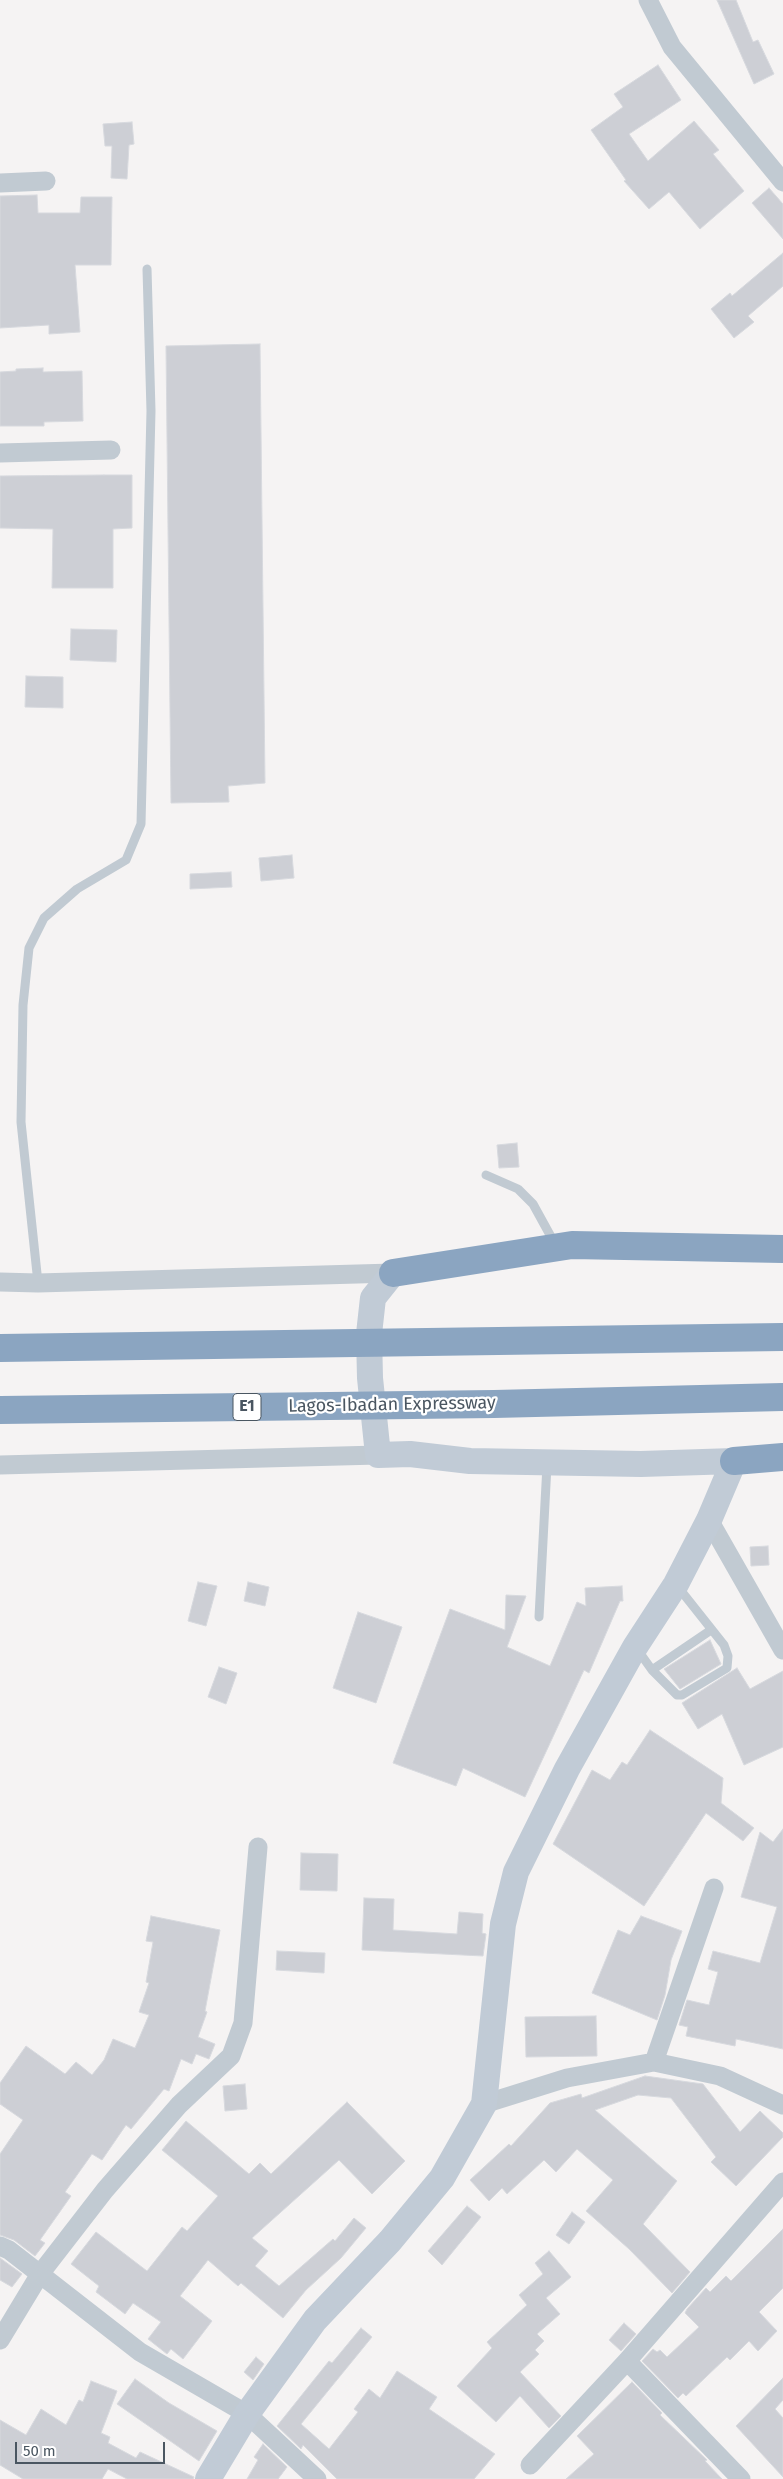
<!DOCTYPE html>
<html>
<head>
<meta charset="utf-8">
<style>
	body { margin:0 }
	#map { position:relative; width:783px; height:2479px; overflow:hidden; background:#f5f3f3; font-family:"Fira Sans",sans-serif }
	canvas { display:block }
	.scale { position:absolute; left:15px; top:2442px; width:150px; height:22px; box-sizing:border-box; border:2px solid #4a5661; border-top:0; padding-left:6px; font-size:15px; line-height:18px; white-space:nowrap; color:#4a5661; -webkit-text-stroke:4px #fff; paint-order:stroke }
</style>
</head>
<body>
<div id="map">
<canvas width="783" height="2479"></canvas>
<div class="scale">50 m</div>
</div>
<script>
const ctx = document.querySelector('canvas').getContext('2d');
ctx.lineJoin = 'round';
function fillPath(path, color) { ctx.fillStyle = color; ctx.fill(path, 'evenodd'); }
const poly = rows => new Path2D(rows.map(r => 'M' + r).join(''));
function stroke(path, color, width, dash) { ctx.strokeStyle = color; ctx.lineWidth = width; ctx.lineCap = dash ? 'butt' : 'round'; ctx.setLineDash(dash || []); ctx.stroke(path); }
function label(font, color, halo, rows, align = 'center') {
  ctx.font = font + ' "Fira Sans",sans-serif'; ctx.lineWidth = 4.5; ctx.setLineDash([]); ctx.textBaseline = 'middle'; ctx.strokeStyle = halo; ctx.fillStyle = color; for (const [text, x, y, turn = 0] of rows) {
    ctx.save(); ctx.translate(x, y); ctx.rotate((+turn || 0) * Math.PI / 180); ctx.textAlign = isNaN(turn) ? turn : align; if (halo) ctx.strokeText(text, 0, 0); ctx.fillText(text, 0, 0); ctx.restore();
  }
}
const building = poly([
	[717,0,736,0,753,42,758,40,774,74,754,84,717,0],
	[658,65,681,100,629,134,648,161,694,121,719,150,713,154,744,191,700,229,669,192,649,209,624,181,626,180,591,130,623,107,614,94,658,65],
	[132,122,134,144,129,145,127,179,111,178,112,146,105,146,103,124,132,122],
	[769,188,783,204,783,239,752,203,769,188],
	[37,195,38,213,80,213,81,197,112,197,111,265,75,265,80,332,49,334,49,325,0,328,0,196,37,195],
	[783,253,783,286,748,316,754,322,734,338,711,309,730,293,732,296,783,253],
	[260,344,265,783,228,786,229,802,171,803,166,346,260,344],
	[43,368,43,372,82,371,83,421,44,422,44,426,0,426,0,372,16,371,16,369,43,368],
	[104,475,132,475,132,528,113,529,113,588,52,588,53,529,0,528,0,476,104,475],
	[71,629,117,630,116,662,70,660,71,629],
	[26,676,63,677,63,708,25,707,26,676],
	[292,855,294,878,261,881,259,858,292,855],
	[231,872,232,887,190,889,190,874,231,872],
	[517,1143,519,1167,499,1168,497,1145,517,1143],
	[768,1546,769,1565,751,1566,750,1547,768,1546],
	[198,1582,217,1586,206,1626,188,1621,198,1582],
	[248,1582,269,1587,265,1606,244,1601,248,1582],
	[622,1586,623,1601,620,1601,589,1673,584,1670,525,1797,463,1768,456,1786,393,1763,450,1609,505,1630,506,1595,526,1596,507,1647,550,1666,577,1602,586,1606,585,1588,622,1586],
	[358,1612,402,1627,376,1703,333,1688,358,1612],
	[710,1640,721,1664,680,1689,664,1669,710,1640],
	[219,1667,237,1673,226,1704,208,1697,219,1667],
	[737,1668,750,1689,783,1671,783,1747,744,1765,722,1714,698,1729,682,1703,737,1668],
	[650,1730,723,1778,721,1803,754,1828,743,1841,706,1813,644,1906,553,1844,592,1770,610,1780,622,1762,627,1765,650,1730],
	[783,1829,783,2049,736,2039,735,2046,686,2036,688,2027,679,2025,687,2000,709,2005,718,1972,708,1969,713,1951,760,1963,777,1907,741,1897,760,1832,773,1842,783,1829],
	[301,1853,338,1854,337,1891,300,1890,301,1853],
	[364,1898,394,1899,393,1930,457,1934,459,1912,483,1914,482,1933,486,1934,483,1956,362,1950,364,1898],
	[151,1916,220,1930,205,2011,207,2012,198,2037,215,2044,209,2059,196,2054,192,2064,181,2059,169,2091,164,2089,131,2129,126,2125,102,2160,92,2154,65,2192,71,2196,40,2240,45,2243,35,2256,14,2240,0,2235,0,2154,23,2120,0,2104,0,2083,26,2046,65,2074,76,2062,92,2075,104,2060,113,2039,135,2048,149,2015,139,2012,149,1983,146,1982,153,1942,146,1941,151,1916],
	[641,1916,682,1931,671,1960,665,1995,657,2020,592,1993,618,1930,630,1935,641,1916],
	[277,1951,325,1953,324,1973,276,1970,277,1951],
	[596,2016,597,2056,526,2057,525,2017,596,2016],
	[645,2076,703,2084,740,2132,760,2111,783,2133,783,2137,736,2186,711,2162,716,2157,671,2098,638,2095,595,2110,677,2181,643,2224,690,2272,672,2293,629,2249,586,2211,613,2180,577,2149,556,2172,544,2160,507,2194,502,2188,489,2201,470,2180,509,2144,511,2146,550,2103,581,2094,582,2098,645,2076],
	[245,2084,247,2109,225,2111,223,2086,245,2084],
	[347,2102,405,2161,372,2194,339,2160,252,2238,268,2251,255,2266,279,2286,333,2239,335,2241,354,2218,366,2228,341,2258,306,2290,283,2318,241,2283,238,2286,208,2260,180,2296,212,2321,183,2359,171,2349,167,2354,148,2339,161,2322,133,2303,125,2314,96,2292,99,2286,71,2264,96,2232,147,2271,182,2227,187,2231,218,2196,162,2150,186,2121,249,2174,260,2163,271,2174,347,2102],
	[467,2206,481,2217,442,2265,428,2251,467,2206],
	[572,2212,585,2222,569,2244,556,2235,572,2212],
	[783,2229,783,2288,759,2312,777,2331,758,2351,749,2341,730,2360,727,2357,686,2396,683,2393,678,2398,642,2361,653,2349,657,2352,660,2350,667,2357,699,2327,685,2313,687,2309,706,2288,710,2292,726,2276,731,2281,783,2229],
	[549,2251,571,2277,546,2298,560,2314,537,2334,544,2341,535,2350,539,2354,520,2372,561,2416,549,2428,520,2396,496,2422,457,2386,492,2348,487,2342,527,2305,519,2295,543,2274,535,2263,549,2251],
	[0,2258,22,2274,12,2287,0,2280,0,2258],
	[624,2323,636,2334,621,2351,609,2340,624,2323],
	[361,2328,372,2337,301,2424,329,2449,358,2412,354,2409,369,2389,380,2398,397,2371,437,2397,429,2409,495,2454,474,2479,337,2479,303,2445,301,2449,277,2426,329,2361,332,2363,361,2328],
	[256,2357,264,2364,253,2380,244,2372,256,2357],
	[783,2378,783,2400,775,2409,783,2418,783,2477,736,2426,783,2378],
	[135,2379,169,2403,217,2431,199,2461,117,2404,135,2379],
	[91,2381,117,2391,101,2433,110,2437,108,2443,136,2458,140,2452,194,2477,193,2479,127,2479,108,2469,102,2479,23,2479,0,2465,0,2420,26,2435,41,2409,66,2425,79,2400,83,2402,91,2381],
	[632,2382,662,2413,660,2415,707,2460,705,2461,722,2479,566,2479,594,2454,577,2436,632,2382],
	[263,2444,287,2467,278,2479,247,2479,258,2460,254,2457,263,2444]
]);
const lane = poly([
	[486,1175,518,1189,533,1204,555,1244],
	[38,1283,21,1122,23,1005,29,948,44,918,77,889,126,860,141,824,151,411,147,269],
	[539,1617,547,1465],
	[637,1649,652,1670,677,1695,682,1695,727,1668,728,1656,724,1645,678,1587],
	[652,1670,711,1630]
]);
const street = poly([
	[648,0,672,47,783,182],
	[0,183,46,181],
	[0,453,111,450],
	[0,1282,38,1283,393,1273],
	[0,1465,378,1455],
	[709,1520,783,1650],
	[654,2062,714,1888],
	[484,2104,567,2078,654,2062,720,2076,783,2105],
	[0,2246,9,2250,140,2352,247,2414,317,2479],
	[0,2340,40,2274,105,2190,179,2105,231,2056,243,2023,258,1847],
	[627,2361,741,2479],
	[530,2465,627,2361,783,2182]
]);
const secondary = poly([
	[208,2479,247,2414,315,2320,390,2241,442,2178,484,2104,503,1924,516,1872,567,1769,635,1647,676,1584,709,1520,734,1461,641,1464,470,1461,410,1454,378,1455,370,1378,369,1334,373,1298,393,1273]
]);
const highway = poly([
	[393,1273,572,1245,783,1249],
	[0,1348,783,1337],
	[0,1410,494,1404,783,1397],
	[734,1461,783,1457]
]);
const shields = [
	[247,1407,28]
];
const shieldNames = [
	["E1",247,1407]
];
const streetNames = [
	["Lagos-Ibadan Expressway",392,1405,-1]
];
fillPath(building, '#cdcfd5');
stroke(building, '#d7d9de', 1);
stroke(lane, '#c1cad2', 9);
stroke(street, '#c1cad2', 19);
stroke(secondary, '#c1cbd6', 26);
stroke(highway, '#8ba5c1', 28);
for (const [x, y, w] of shields) { const box = new Path2D(); box.roundRect(x - w / 2, y - 13.5, w, 27, 4); ctx.fillStyle = '#fff'; ctx.fill(box); stroke(box, '#4a5661', 1); }
label('bold 16px', '#4a5661', null, shieldNames);
label('18px', '#4a5661', '#fff', streetNames);
</script>
</body>
</html>
